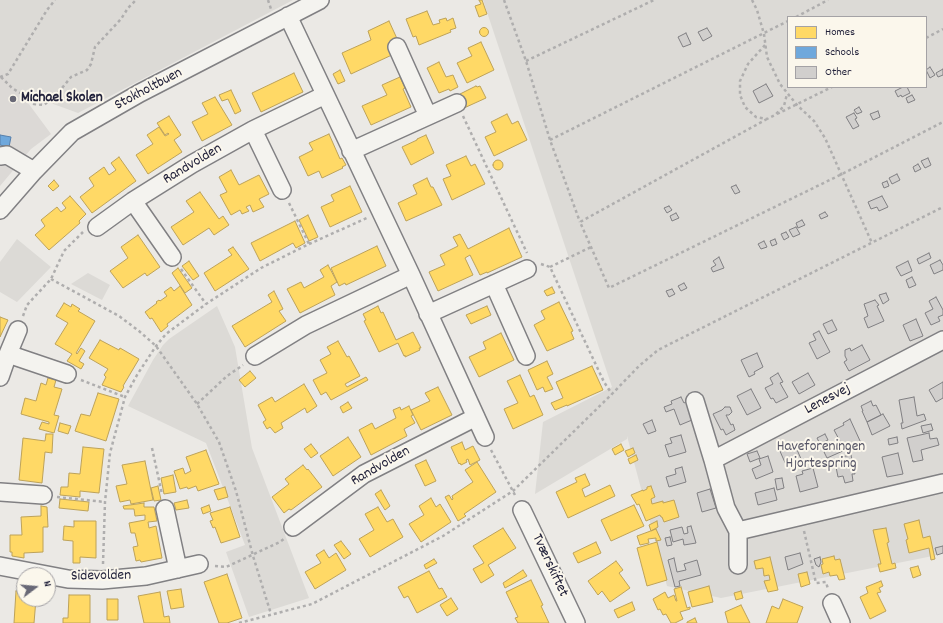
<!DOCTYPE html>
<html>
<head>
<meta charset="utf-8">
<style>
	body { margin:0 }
	#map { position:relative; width:943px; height:623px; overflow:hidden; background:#ebe9e5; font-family:Dekko,sans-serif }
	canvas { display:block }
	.legend { position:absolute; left:787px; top:16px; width:140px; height:72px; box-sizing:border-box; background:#fbf7ec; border:1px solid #a4a2a5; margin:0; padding:5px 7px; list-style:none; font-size:12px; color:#22223b }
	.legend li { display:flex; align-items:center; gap:8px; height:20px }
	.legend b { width:20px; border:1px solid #a4a2a5 }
	.north { position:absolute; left:16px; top:567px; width:40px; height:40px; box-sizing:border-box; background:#fbf7ec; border:1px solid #a4a2a5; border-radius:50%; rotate:74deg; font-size:11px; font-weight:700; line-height:16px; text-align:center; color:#22223b }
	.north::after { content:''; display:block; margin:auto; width:14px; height:18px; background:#686876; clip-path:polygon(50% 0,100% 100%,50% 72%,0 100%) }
</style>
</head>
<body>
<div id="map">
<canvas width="943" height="623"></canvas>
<ul class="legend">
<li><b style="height:11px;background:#ffd966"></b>Homes</li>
<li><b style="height:11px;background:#6fa8dc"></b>Schools</li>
<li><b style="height:11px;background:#d1cfcd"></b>Other</li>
</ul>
<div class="north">N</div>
</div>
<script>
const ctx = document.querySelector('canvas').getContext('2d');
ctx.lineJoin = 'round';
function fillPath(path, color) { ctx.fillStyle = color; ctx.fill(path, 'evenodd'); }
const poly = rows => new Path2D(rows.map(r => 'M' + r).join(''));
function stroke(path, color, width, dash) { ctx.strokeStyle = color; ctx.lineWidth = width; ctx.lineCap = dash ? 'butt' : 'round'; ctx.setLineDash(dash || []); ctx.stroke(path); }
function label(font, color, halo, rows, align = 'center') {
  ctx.font = font + ' Dekko,sans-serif'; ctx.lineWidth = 4; ctx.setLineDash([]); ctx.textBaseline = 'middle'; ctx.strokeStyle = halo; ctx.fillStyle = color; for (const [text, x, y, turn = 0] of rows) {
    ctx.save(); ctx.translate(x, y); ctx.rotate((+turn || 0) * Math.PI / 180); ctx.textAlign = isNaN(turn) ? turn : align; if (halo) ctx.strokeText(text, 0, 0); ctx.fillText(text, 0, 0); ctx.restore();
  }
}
const built = poly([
	[0,65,51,134,31,149,0,186]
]);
const green = poly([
	[0,0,293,0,78,113,15,90,0,68],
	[483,0,943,0,943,554,721,598,667,586,627,436,627,439,535,494,543,422,612,387],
	[788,17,926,17,926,87,788,87],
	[17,239,51,267,17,302,0,292,0,262],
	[88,273,110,285,102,300,71,284],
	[217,306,235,347,252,448,309,598,249,617,226,552,245,545,206,443,128,406,153,360,163,345,169,339]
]);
const homes = poly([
	[479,0,482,0,487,14,479,17,475,6,481,4,479,0],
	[427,11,433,25,440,23,439,20,446,18,447,21,453,18,456,28,450,30,451,32,419,45,416,36,413,37,406,19,427,11],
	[389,21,399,43,394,54,351,74,342,53,371,40,368,31,389,21],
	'479.5 32a4.5 4.5 0 1 1 9 0a4.5 4.5 0 1 1-9 0Z',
	[481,42,494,70,467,83,457,63,472,56,468,48,481,42],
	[439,62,446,77,453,75,458,87,450,91,449,89,439,93,427,68,439,62],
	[340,70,345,81,338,84,333,74,340,70],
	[294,73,303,92,261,112,252,93,294,73],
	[400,77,405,88,403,89,411,107,371,125,362,106,387,95,382,85,400,77],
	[476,86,477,87,480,86,486,98,464,108,459,96,460,94,476,86],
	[231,90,241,111,235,114,228,99,222,101,219,95,231,90],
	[215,97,232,125,202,141,192,122,208,114,202,103,215,97],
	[507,114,512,124,518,121,527,140,494,156,485,137,496,132,491,122,507,114],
	[169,116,181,135,174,140,182,152,148,174,136,155,153,144,147,135,159,127,165,136,169,134,168,133,165,135,157,123,169,116],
	[329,134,340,159,342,158,346,165,342,167,343,168,322,178,319,171,308,176,299,157,313,150,309,143,329,134],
	[426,135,434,153,411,165,402,147,417,140,417,139,426,135],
	[466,156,471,166,475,164,485,184,452,200,443,179,451,176,446,165,466,156],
	[119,157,136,181,92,213,80,197,94,186,89,178,104,167,109,175,116,170,111,163,119,157],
	'493 165a5 5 0 1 1 10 0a5 5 0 1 1-10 0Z',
	[231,170,239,185,259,175,269,194,259,199,264,207,253,212,250,205,246,207,249,211,242,214,240,210,231,215,220,195,227,192,219,177,231,170],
	[427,178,431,187,433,187,442,205,406,221,398,203,417,194,413,185,427,178],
	[54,180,59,186,53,191,48,186,54,180],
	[350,186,362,212,330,227,321,207,334,201,331,195,350,186],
	[200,192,219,219,223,216,229,225,214,235,209,228,183,245,171,227,194,212,186,201,200,192],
	[70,196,86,214,79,221,80,223,49,250,35,235,45,226,41,220,57,207,61,212,66,208,62,203,70,196],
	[308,215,318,237,309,241,299,220,308,215],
	[295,221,305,243,296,248,293,243,260,261,251,243,295,221],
	[509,228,522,257,487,273,487,272,480,275,470,255,465,258,473,275,438,291,429,272,445,265,440,255,458,246,453,237,460,234,468,249,509,228],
	[138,235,160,267,147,276,145,273,123,288,110,271,128,258,121,247,138,235],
	[377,246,386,266,346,285,345,283,339,286,331,268,377,246],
	[233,247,249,269,215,291,204,273,232,255,228,250,233,247],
	[189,261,199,276,193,280,182,266,189,261],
	[328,265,337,282,331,286,335,295,300,313,287,289,301,282,304,288,324,277,320,270,328,265],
	[178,268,192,288,185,293,172,273,178,268],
	[180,286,192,305,167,324,168,326,161,332,152,318,150,319,145,312,157,303,156,302,159,300,160,301,167,296,164,292,171,287,174,291,180,286],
	[552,287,555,293,547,296,544,291,552,287],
	[274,291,283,309,279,311,286,321,245,347,232,326,272,302,268,295,274,291],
	[559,302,573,331,571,332,574,339,547,351,534,325,545,319,541,311,559,302],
	[64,303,71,307,72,304,80,309,78,311,95,321,76,353,77,354,81,348,85,351,79,361,84,364,81,369,67,361,72,354,55,344,68,323,56,316,64,303],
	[378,306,381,313,383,312,396,340,413,332,421,348,419,348,420,350,405,357,405,355,404,356,398,343,379,352,364,321,366,320,363,314,378,306],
	[487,306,491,315,471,324,466,315,487,306],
	[0,317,8,320,0,337,0,317],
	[501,333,514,360,479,377,469,357,486,349,483,342,501,333],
	[100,340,119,350,120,348,139,359,123,386,124,387,121,392,102,385,106,377,104,375,108,369,89,358,100,340],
	[338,341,347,357,349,356,360,376,345,384,347,387,366,377,368,380,331,400,326,392,321,395,313,380,327,373,320,360,331,354,327,347,338,341],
	[547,361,553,374,547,377,553,389,545,392,543,387,537,390,528,370,547,361],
	[592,366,603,390,567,406,567,405,555,410,551,403,563,398,556,382,592,366],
	[250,371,256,378,245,387,239,380,250,371],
	[520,375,530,397,534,395,543,415,513,429,504,409,518,403,507,381,520,375],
	[48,378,56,380,54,387,62,389,54,415,59,416,54,433,39,429,42,422,49,424,49,422,21,414,25,398,36,401,41,383,46,385,48,378],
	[304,384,317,406,307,413,305,408,281,423,283,428,275,433,270,427,267,429,263,422,266,420,258,405,272,397,275,402,304,384],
	[438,387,452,415,421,430,411,410,430,401,425,393,438,387],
	[98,393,119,399,106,441,75,431,81,414,90,416,98,393],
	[348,402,352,408,343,413,340,407,348,402],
	[409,406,413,415,411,416,415,423,404,429,407,436,371,455,359,430,372,423,375,429,396,418,393,410,400,407,401,410,409,406],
	[60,423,71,426,68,434,58,431,60,423],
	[46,434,53,434,52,453,45,452,42,483,19,480,23,438,45,441,46,434],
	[348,437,361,457,333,476,320,456,348,437],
	[462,442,465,450,473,446,480,460,470,465,468,459,466,460,467,462,461,465,460,463,459,464,451,447,462,442],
	[311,444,318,453,311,458,304,449,311,444],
	[621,444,624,450,615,455,612,449,621,444],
	[83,447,104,449,99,493,80,491,80,497,60,495,61,487,68,487,69,473,80,474,83,447],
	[633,448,635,453,628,457,625,451,633,448],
	[206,450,219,484,198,491,196,486,188,489,187,487,180,489,174,471,183,468,185,474,191,471,186,457,206,450],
	[636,455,638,460,630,464,628,459,636,455],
	[426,460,436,481,425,486,415,465,426,460],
	[145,461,153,500,131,504,130,500,120,502,116,486,127,484,122,465,145,461],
	[477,462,496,492,464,514,466,516,458,521,445,497,449,495,452,500,453,499,452,496,473,482,465,470,477,462],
	[303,465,307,470,308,469,322,487,291,510,289,509,284,513,272,497,289,484,285,479,303,465],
	[585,474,590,485,582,489,585,497,610,485,615,496,568,518,556,492,577,482,575,478,585,474],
	[173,475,176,492,164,494,161,478,173,475],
	[158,486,161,500,154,501,151,488,158,486],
	[651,486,655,497,651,499,652,504,663,501,663,503,674,500,679,517,664,522,662,517,661,517,660,515,646,521,639,504,637,505,631,495,643,490,643,491,647,489,647,487,651,486],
	[225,487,228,497,218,500,214,490,225,487],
	[381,490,390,506,385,510,375,494,381,490],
	[431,498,436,507,440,504,451,522,421,542,409,524,424,515,419,506,431,498],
	[60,499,89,502,88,511,59,508,60,499],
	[187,500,189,508,176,510,174,503,187,500],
	[144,503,144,507,154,507,157,521,148,522,149,528,156,526,162,558,141,562,140,560,136,561,133,547,138,546,135,533,131,533,129,523,145,520,145,515,135,516,134,509,124,509,123,506,144,503],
	[209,505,211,511,203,514,201,508,209,505],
	[634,505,644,526,611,541,601,520,634,505],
	[41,506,47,507,48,527,43,527,43,552,24,553,24,558,12,556,12,552,10,552,10,535,22,535,21,517,41,516,41,506],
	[230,507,240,537,221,543,215,527,213,528,210,521,213,520,210,513,230,507],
	[378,507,387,522,393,519,403,537,370,557,359,539,374,530,365,514,378,507],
	[919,520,923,538,930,536,935,559,931,560,929,548,909,553,906,540,908,539,904,524,919,520],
	[74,521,96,521,96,558,80,557,80,563,73,563,73,541,63,540,64,526,74,527,74,521],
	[657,521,658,527,651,531,649,525,657,521],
	[503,528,516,548,488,565,494,575,481,583,473,569,484,563,473,546,503,528],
	[886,528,889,542,887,543,892,564,895,563,896,568,880,572,878,564,881,564,873,530,886,528],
	[656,529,661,540,656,541,656,538,648,539,649,543,640,545,637,536,656,529],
	[341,541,351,554,344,559,334,545,341,541],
	[596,542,601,553,578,563,573,553,596,542],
	[657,542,667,580,647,586,637,548,657,542],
	[324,550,329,558,336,553,346,570,315,589,305,572,321,563,316,555,324,550],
	[834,556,835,560,840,559,845,579,839,580,837,575,830,576,829,572,823,574,821,565,823,564,822,559,834,556],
	[770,557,778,590,768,592,764,581,770,580,769,575,764,576,763,568,756,569,754,561,770,557],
	[434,559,437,563,426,569,424,565,434,559],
	[616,561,623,570,619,573,630,588,610,602,602,591,598,595,588,581,616,561],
	[918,566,921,575,913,578,910,568,918,566],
	[523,570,527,576,505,588,503,583,523,570],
	[429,571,439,589,442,588,447,597,417,613,408,596,404,598,398,587,429,571],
	[807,572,810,584,801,587,798,574,807,572],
	[227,574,242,618,227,623,219,623,204,582,227,574],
	[531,580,543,605,541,606,549,623,518,623,515,618,518,617,506,592,531,580],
	[881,581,883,586,879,588,881,592,877,593,886,611,870,619,860,597,868,593,866,587,881,581],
	[709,586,713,602,692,607,688,592,709,586],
	[681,587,687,608,690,607,690,609,680,612,683,619,675,623,671,623,666,614,663,615,660,609,658,610,653,599,665,592,668,598,674,595,676,601,677,601,674,589,681,587],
	[181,589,184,607,171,609,167,591,181,589],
	[16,591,24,591,24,599,36,599,34,623,14,623,16,591],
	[741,591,743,598,736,600,734,593,741,591],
	[160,592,164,617,169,616,170,623,144,623,138,596,160,592],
	[69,595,90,595,90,623,63,623,63,618,68,618,69,595],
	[451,598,458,609,447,616,440,605,451,598],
	[107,599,118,599,118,620,107,620,107,599],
	[783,599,803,607,797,623,766,623,772,606,779,609,783,599],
	[632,602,635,610,618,618,614,610,632,602],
	[741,605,750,623,728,623,725,612,741,605],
	[695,618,697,623,687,623,687,622,695,618]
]);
const schools = poly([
	[0,135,11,137,9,147,0,145,0,135]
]);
const building = poly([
	[707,28,712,36,703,41,698,32,707,28],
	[686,33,691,44,683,47,678,37,686,33],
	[930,67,935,75,930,78,926,70,930,67],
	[943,69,943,75,938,77,936,73,943,69],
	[766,84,773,96,759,103,753,91,766,84],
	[903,87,907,87,910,93,902,97,901,95,898,97,895,91,903,87],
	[912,95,915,100,908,103,906,98,912,95],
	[859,107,862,112,857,114,854,110,859,107],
	[878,111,880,117,873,120,870,114,878,111],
	[854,113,857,118,855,119,859,126,853,129,846,117,854,113],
	[928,158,931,165,925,168,921,161,928,158],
	[918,164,921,169,915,172,913,167,918,164],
	[897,174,900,180,892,184,889,178,897,174],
	[887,181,889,186,884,188,882,183,887,181],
	[736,185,740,192,735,194,731,187,736,185],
	[882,196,888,207,879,211,877,207,871,209,868,202,882,196],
	[669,206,672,210,667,213,664,208,669,206],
	[825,212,828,216,821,219,819,215,825,212],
	[676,213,679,218,672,221,670,216,676,213],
	[802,220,805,225,798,228,796,223,802,220],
	[796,227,800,234,793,237,789,230,796,227],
	[786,232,789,237,784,240,781,234,786,232],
	[775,239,777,244,772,246,770,241,775,239],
	[764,241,767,247,761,249,758,244,764,241],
	[929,253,931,258,919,264,917,259,929,253],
	[719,257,724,268,713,272,711,268,716,265,713,261,719,257],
	[940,260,943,265,943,270,934,274,930,265,940,260],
	[908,261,912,271,901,276,896,267,908,261],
	[912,277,916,285,909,288,906,280,912,277],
	[684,283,687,288,681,291,678,286,684,283],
	[672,289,675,294,669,297,666,291,672,289],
	[886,293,889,300,883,304,879,295,886,293],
	[936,297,943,310,943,315,938,317,940,321,931,325,925,313,933,309,929,301,936,297],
	[875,300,879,305,877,306,884,321,868,328,864,318,868,316,864,304,875,300],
	[916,319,923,336,910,341,903,325,916,319],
	[832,320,837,330,828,334,823,324,832,320],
	[819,331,830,352,817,359,809,343,816,340,813,334,819,331],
	[862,345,870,360,849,371,844,362,847,360,845,356,845,350,850,348,851,351,862,345],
	[757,353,763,367,754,372,755,374,749,377,741,360,757,353],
	[778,373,783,382,780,383,788,397,776,403,773,398,771,399,765,388,773,384,770,378,778,373],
	[808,373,815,385,799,394,792,382,808,373],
	[943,382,943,398,936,402,929,390,943,382],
	[751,389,761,408,747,415,737,396,751,389],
	[681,397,684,403,686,402,692,420,680,425,674,409,666,412,664,407,672,404,671,401,681,397],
	[914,397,917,416,924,414,926,420,902,429,901,423,903,423,899,400,914,397],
	[871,401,873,406,876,405,881,415,867,422,862,411,863,411,861,406,871,401],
	[725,407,730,407,732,412,729,415,726,415,731,425,733,424,735,430,726,435,723,429,721,430,713,414,722,410,725,407],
	[883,414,890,426,872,435,867,422,883,414],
	[850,419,861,443,827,458,824,452,842,445,834,430,844,425,843,423,850,419],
	[652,420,656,431,648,434,643,424,652,420],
	[931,424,933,430,923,433,921,426,931,424],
	[929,433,930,439,937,438,939,445,921,450,923,460,913,462,907,438,929,433],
	[825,434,828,440,820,444,817,438,825,434],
	[681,435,686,452,669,457,665,445,672,443,670,438,681,435],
	[897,437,898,443,889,445,888,439,897,437],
	[794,443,802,461,787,467,779,449,794,443],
	[757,451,760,458,750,462,747,454,757,451],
	[898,453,903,474,887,477,882,457,898,453],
	[851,455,855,474,852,474,853,481,845,483,843,476,838,477,835,462,842,460,841,457,851,455],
	[768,456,773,472,756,479,752,469,761,465,759,459,768,456],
	[682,467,686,482,669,487,666,477,676,474,675,469,682,467],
	[813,468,818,487,800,492,796,476,803,474,802,471,813,468],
	[782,478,784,488,777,490,775,479,782,478],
	[774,488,777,500,758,505,755,493,774,488],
	[710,489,716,508,702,512,697,493,710,489],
	[691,526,696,543,684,545,683,539,673,542,670,530,682,527,684,534,688,533,687,527,691,526],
	[670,537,672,545,667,546,665,538,670,537],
	[943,546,943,553,937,555,935,548,943,546],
	[800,553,803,564,788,570,785,557,800,553],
	[820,557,821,562,819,567,816,565,814,559,820,557],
	[674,558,677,572,686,570,684,564,697,560,701,575,679,581,680,586,675,587,668,560,674,558]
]);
const path = poly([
	[268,0,271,9],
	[504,0,526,61,550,140,580,222],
	[752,0,757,10,764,34,767,57,780,84,797,105,814,121,825,138,872,243],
	[796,17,828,0],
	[926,38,943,29],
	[765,45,748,64,740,81,740,95,745,107,756,117,767,119,775,115,784,106,787,94],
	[526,61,654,0],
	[0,77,8,74,47,10,55,0],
	[1,77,12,88,25,96,34,104,44,105,58,93,71,77,87,70,91,64,95,47,121,19,128,8,136,0],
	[777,114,832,87],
	[463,116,527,253],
	[767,119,580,222,609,288,842,174,943,122],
	[550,140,788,21],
	[289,203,309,244],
	[541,264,550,267,604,382,612,394],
	[550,267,591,247],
	[181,269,206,304],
	[51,279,119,316,139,331,156,346,197,404,219,442,236,491,253,556,271,614],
	[23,316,27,305,51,279,64,251,83,232],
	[81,380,125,397],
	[197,404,227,376,243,365],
	[152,448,162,494],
	[491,450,516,497],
	[57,497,105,502],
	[804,531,816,583,826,582,828,589],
	[103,564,105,502,110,453,125,397,137,375,156,346,166,334,206,304,261,268,309,244,367,218],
	[215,566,226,567,280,542,285,538],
	[239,623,312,604,443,536,513,491,612,394,639,366,658,350,943,207]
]);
const minor = poly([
	[288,16,411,275,485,437],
	[397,47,428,116],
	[253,130,282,190],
	[351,151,457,103],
	[0,156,7,155,34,171],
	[133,201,172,257],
	[0,210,34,171,72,132,140,93,320,0],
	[97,227,133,201,192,164,253,130,325,95],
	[494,284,526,356],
	[428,314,527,269],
	[8,354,67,374],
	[255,356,306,325,411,275],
	[0,377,8,354,18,330],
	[695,401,713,460,726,508,738,531,943,483],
	[713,460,943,340],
	[0,492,43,495],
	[165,509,178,569],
	[522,510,576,623],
	[293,527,364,474,476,417],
	[738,531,738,565],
	[0,566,68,579,102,580,146,576,199,564],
	[832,603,841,623]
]);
const markers = [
	[13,99,4,"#686876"]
];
const streetNames = [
	["Stokholtbuen",149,90,-28],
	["Randvolden",193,165,-31],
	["Lenesvej",828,400,-28],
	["Randvolden",381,467,-30],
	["Tværskiftet",549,566,65],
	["Sidevolden",101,577,-1]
];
const poiNames = [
	["Michael Skolen",21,99]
];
const parkNames = [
	["Haveforeningen",821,448],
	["Hjortespring",821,465]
];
fillPath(built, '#dcd9d6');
fillPath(green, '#dcdad6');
fillPath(homes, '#ffd966');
stroke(homes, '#bda259', 1);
fillPath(schools, '#6fa8dc');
stroke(schools, '#5880ac', 1);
fillPath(building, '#d1cfcd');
stroke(building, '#818083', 1);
stroke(minor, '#818083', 20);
stroke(path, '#afaeae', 2.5, [3, 3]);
stroke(minor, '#f4f3ef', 17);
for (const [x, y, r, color] of markers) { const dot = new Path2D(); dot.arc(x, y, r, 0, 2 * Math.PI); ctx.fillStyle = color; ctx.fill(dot); stroke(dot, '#fbf7ec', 1.5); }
label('15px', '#22223b', '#fbf7ec', streetNames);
label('bold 15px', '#22223b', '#fbf7ec', poiNames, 'left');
label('15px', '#565566', '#fbf7ec', parkNames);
</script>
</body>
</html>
